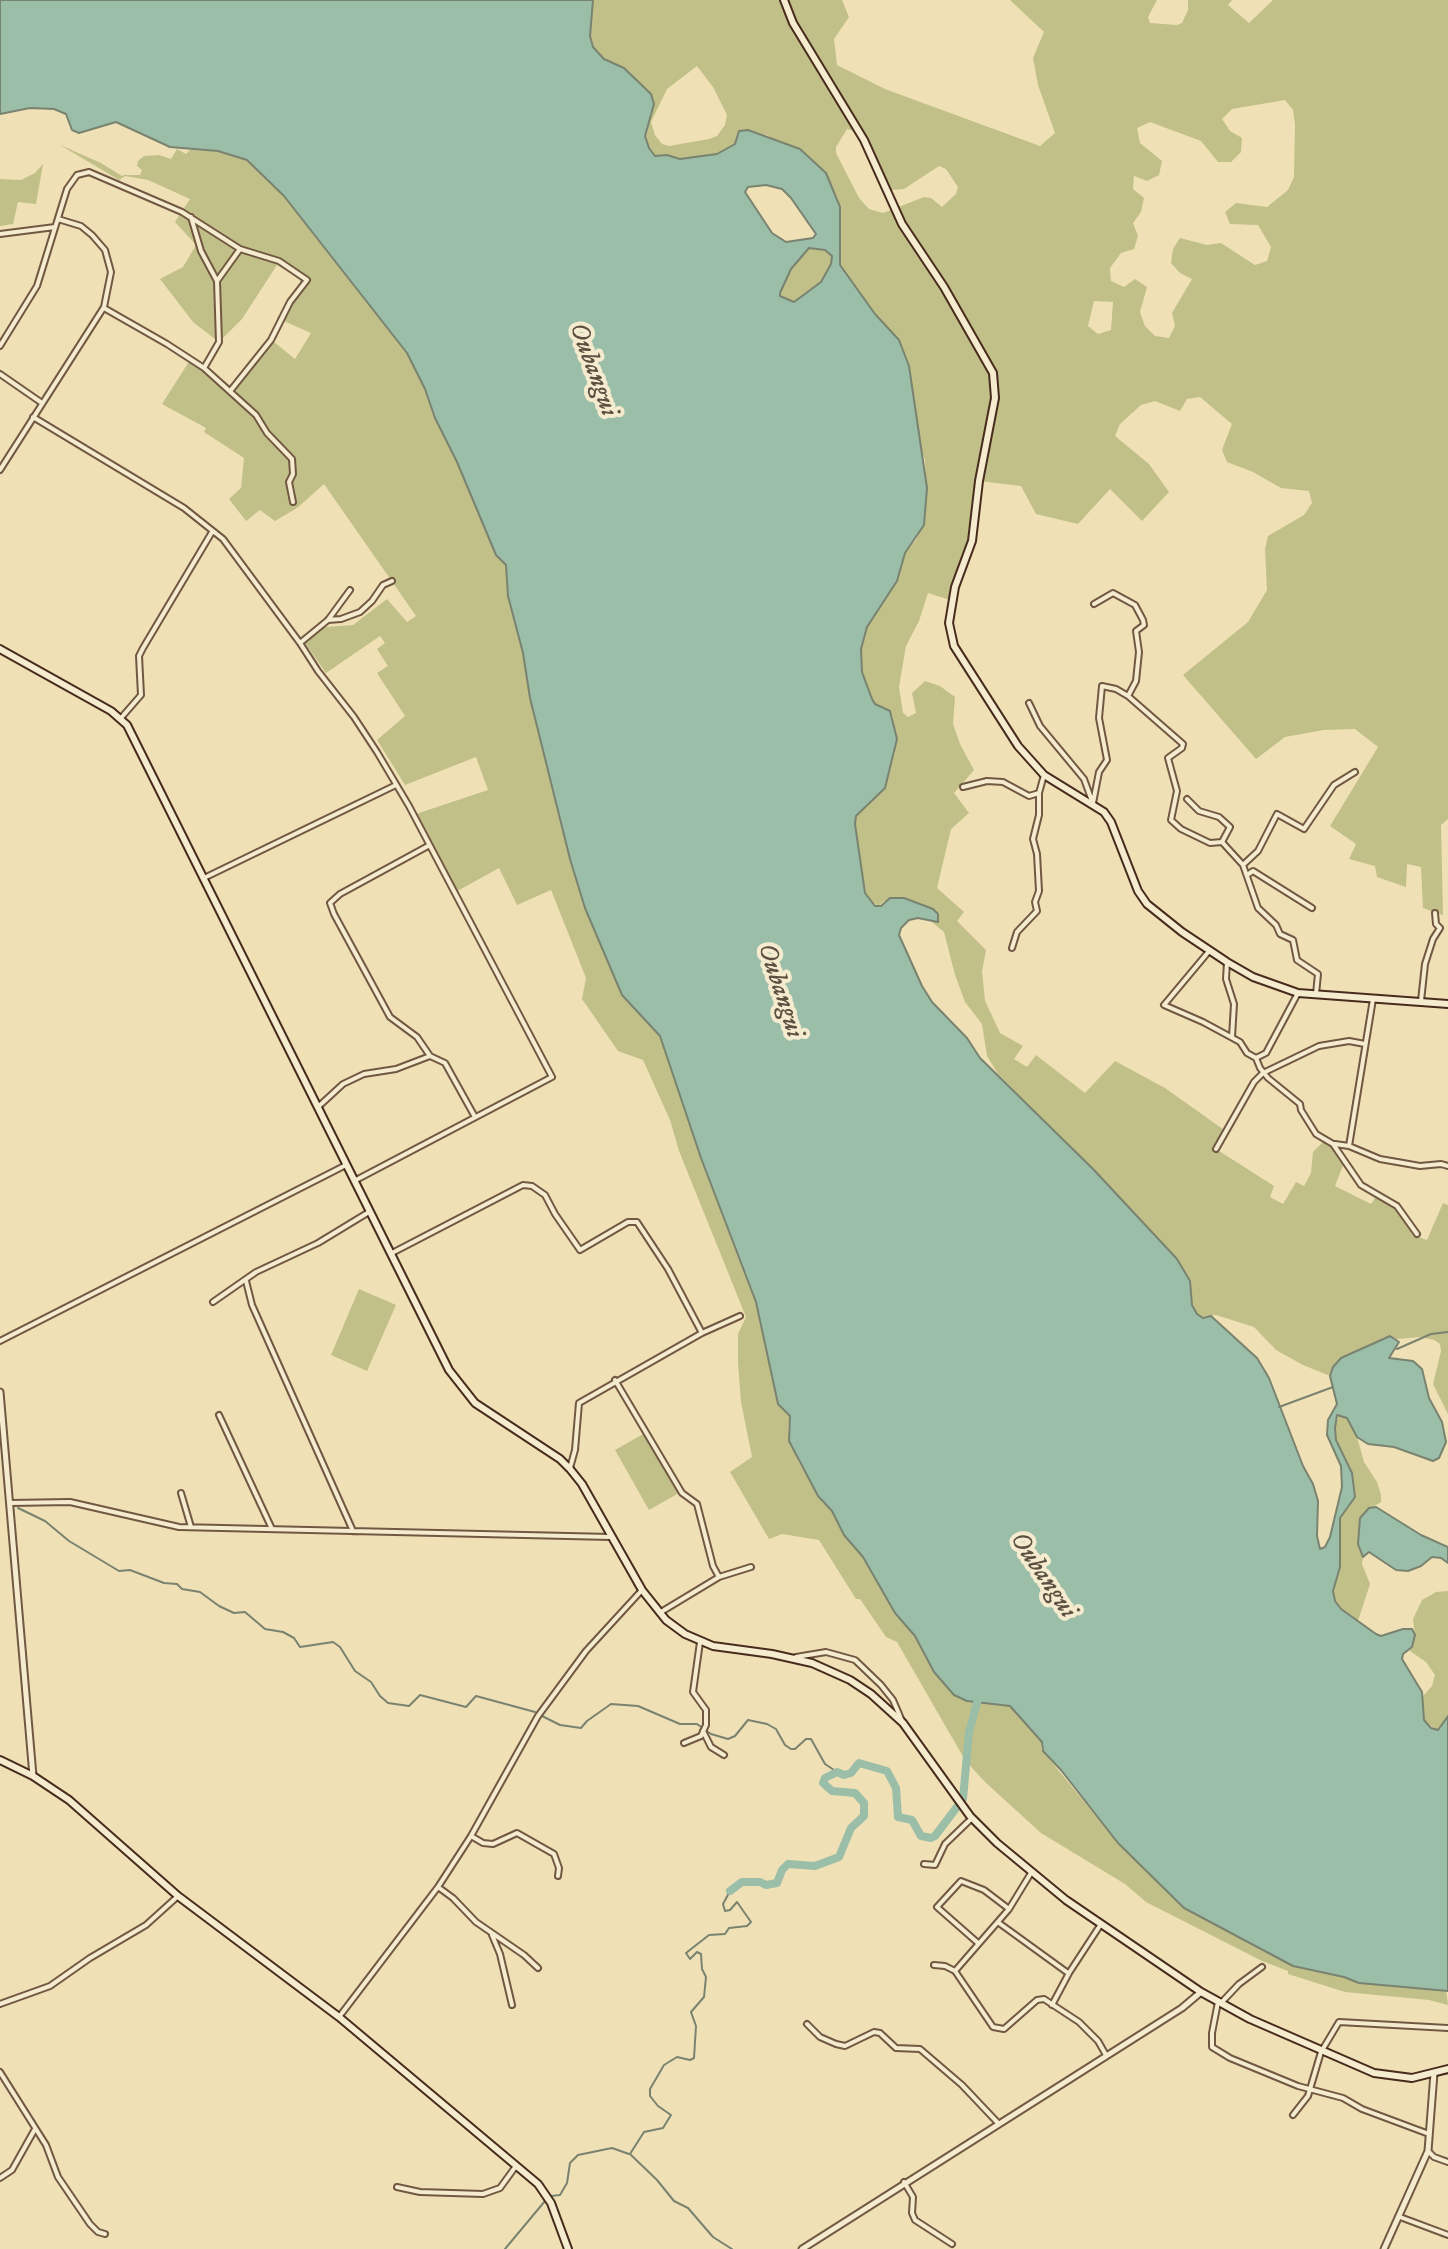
<!DOCTYPE html>
<html>
<head>
<meta charset="utf-8">
<style>
	body { margin:0 }
	canvas { display:block; background:#f0e0b5 }
</style>
</head>
<body>
<canvas width="1448" height="2249"></canvas>
<script>
const ctx = document.querySelector('canvas').getContext('2d');
ctx.lineJoin = 'round';
function fillPath(path, color) { ctx.fillStyle = color; ctx.fill(path, 'evenodd'); }
const poly = rows => new Path2D(rows.map(r => 'M' + r).join(''));
function stroke(path, color, width, dash) { ctx.strokeStyle = color; ctx.lineWidth = width; ctx.lineCap = dash ? 'butt' : 'round'; ctx.setLineDash(dash || []); ctx.stroke(path); }
function label(font, color, halo, rows, align = 'center') {
  ctx.font = font + ' "IM FELL DW Pica",serif'; ctx.lineWidth = 8; ctx.setLineDash([]); ctx.textBaseline = 'middle'; ctx.strokeStyle = halo; ctx.fillStyle = color; for (const [text, x, y, turn = 0] of rows) {
    ctx.save(); ctx.translate(x, y); ctx.rotate((+turn || 0) * Math.PI / 180); ctx.textAlign = isNaN(turn) ? turn : align; if (halo) ctx.strokeText(text, 0, 0); ctx.fillText(text, 0, 0); ctx.restore();
  }
}
const green = poly([
	[593,0,842,0,849,17,834,39,837,65,885,89,1040,146,1055,133,1038,85,1033,58,1044,32,1010,0,1157,0,1148,17,1150,23,1177,25,1182,23,1188,10,1188,0,1232,0,1228,5,1249,23,1273,0,1448,0,1448,819,1441,825,1443,915,1423,908,1421,867,1407,864,1406,887,1377,877,1375,866,1349,859,1356,844,1330,826,1378,747,1355,729,1324,730,1285,737,1256,759,1183,675,1248,622,1267,590,1265,549,1268,536,1304,515,1312,503,1309,491,1281,488,1253,472,1227,462,1222,450,1232,424,1200,397,1187,399,1180,411,1155,401,1141,405,1120,424,1115,436,1149,464,1169,492,1142,521,1110,489,1078,524,1036,514,1021,486,979,481,972,541,953,601,928,593,919,621,906,646,899,687,903,713,908,717,916,713,912,693,925,681,940,686,955,697,953,724,960,744,974,770,954,793,969,813,951,829,937,888,964,912,957,921,986,950,982,971,985,1001,1000,1033,1023,1046,1014,1059,1027,1067,1036,1055,1085,1093,1115,1061,1165,1088,1227,1132,1216,1149,1274,1186,1270,1197,1283,1204,1296,1182,1304,1186,1311,1173,1313,1152,1327,1138,1344,1163,1335,1186,1371,1204,1377,1195,1397,1206,1412,1227,1411,1234,1427,1240,1443,1203,1448,1205,1448,1414,1433,1384,1441,1351,1440,1344,1434,1340,1421,1337,1397,1339,1385,1337,1341,1358,1330,1376,1303,1365,1276,1350,1254,1327,1216,1315,1200,1317,1192,1305,1190,1281,1177,1259,1094,1170,998,1074,987,1056,982,1024,965,1002,955,975,944,932,932,922,938,922,938,914,933,909,904,898,884,901,878,906,870,901,865,893,855,824,856,816,885,788,895,752,893,717,890,711,875,704,872,699,862,672,861,649,867,627,897,581,905,553,916,540,926,516,925,460,921,450,909,366,899,340,875,314,840,265,840,207,837,197,814,161,800,149,776,142,767,135,738,134,736,144,717,154,680,159,667,155,655,156,645,141,646,129,654,104,649,91,624,68,604,59,593,47,590,36],
	[697,66,713,87,727,115,725,125,717,136,709,139,669,146,662,144,655,135,651,122,667,89],
	[1285,100,1293,110,1295,124,1294,177,1288,190,1267,207,1236,203,1225,212,1230,224,1258,225,1271,247,1267,261,1255,265,1221,243,1207,245,1180,238,1173,249,1171,263,1180,273,1192,279,1172,313,1175,326,1169,338,1155,336,1145,326,1140,312,1147,287,1135,279,1124,287,1111,281,1110,268,1121,253,1134,249,1138,236,1133,223,1141,212,1144,198,1133,189,1134,176,1147,181,1159,175,1162,161,1140,143,1137,128,1150,122,1201,141,1218,162,1231,162,1241,152,1242,138,1230,131,1222,119,1232,109],
	[847,129,854,131,862,142,886,185,891,190,904,189,939,166,946,169,958,187,956,194,942,207,931,198,924,197,883,213,869,209,859,198,836,153,836,147],
	[1094,301,1113,302,1111,330,1098,334,1088,326],
	[60,145,101,163,122,176,124,175,140,175,142,170,137,166,138,161,144,156,159,155,171,159,177,149,186,154,190,150,218,151,247,160,284,196,407,353,425,389,435,418,457,462,496,554,506,565,508,596,523,653,530,698,570,859,585,908,611,969,634,1009,660,1036,701,1158,756,1302,778,1404,790,1416,788,1429,798,1461,822,1502,832,1511,844,1535,863,1557,895,1613,915,1636,934,1672,954,1695,967,1701,1010,1706,1042,1742,1041,1749,1118,1843,1184,1908,1293,1966,1344,1977,1359,1983,1446,1990,1448,2005,1429,2000,1345,1992,1288,1974,1288,1971,1262,1961,1146,1902,1125,1884,1041,1833,985,1782,965,1760,897,1642,886,1637,860,1599,856,1599,819,1540,782,1534,769,1539,730,1472,752,1457,741,1402,738,1363,738,1334,746,1317,679,1151,670,1120,643,1060,618,1051,582,999,586,978,551,890,517,905,499,868,452,894,410,816,488,790,476,757,405,785,377,740,405,716,377,673,388,666,377,649,385,643,380,636,326,673,305,643,325,627,353,625,387,599,407,622,416,616,324,484,297,508,275,521,260,510,246,521,229,499,241,488,244,458,204,432,206,428,162,404,192,357,232,387,269,338,295,359,311,333,277,318,300,283,300,278,277,265,242,319,219,342,193,322,160,279,183,267,196,245,175,222,190,199,148,180,125,176,119,180],
	[43,164,36,204,18,202,13,224,0,226,0,179,21,180,35,173],
	[809,248,825,250,832,255,831,264,821,282,793,302,779,295,791,269],
	[359,1289,396,1305,367,1371,331,1355],
	[1339,1414,1347,1418,1357,1437,1364,1462,1377,1482,1381,1495,1381,1502,1364,1512,1358,1544,1363,1557,1362,1564,1370,1584,1358,1621,1341,1609,1335,1601,1333,1590,1340,1567,1340,1518,1355,1497,1352,1473,1337,1440,1335,1428],
	[645,1433,679,1493,649,1510,615,1450],
	[1448,1591,1448,1716,1442,1727,1436,1730,1424,1720,1422,1710,1423,1696,1432,1686,1435,1675,1426,1662,1410,1651,1415,1636,1413,1619,1422,1600,1436,1592]
]);
const water = poly([
	[0,0,593,0,590,36,593,47,604,59,624,68,651,94,654,104,645,136,649,148,655,156,667,155,680,159,717,154,735,144,739,131,748,130,800,149,826,173,840,207,840,265,875,314,899,340,909,366,927,488,924,525,905,553,897,581,867,627,861,649,862,672,872,699,875,704,890,711,897,739,885,788,856,816,855,824,865,893,875,906,881,906,890,898,904,898,933,909,938,914,938,922,918,918,909,920,901,928,899,935,922,986,932,1002,967,1038,980,1058,1094,1170,1177,1259,1190,1281,1192,1305,1197,1314,1203,1318,1211,1316,1257,1358,1269,1378,1303,1466,1313,1484,1318,1501,1317,1536,1320,1549,1325,1547,1330,1537,1342,1487,1341,1466,1327,1435,1328,1420,1337,1404,1330,1376,1333,1367,1341,1358,1390,1336,1399,1342,1389,1358,1413,1361,1422,1369,1429,1398,1442,1422,1446,1442,1439,1458,1433,1461,1394,1447,1368,1444,1357,1437,1347,1418,1337,1415,1335,1428,1336,1440,1352,1473,1355,1497,1340,1518,1340,1567,1333,1591,1335,1601,1341,1609,1376,1634,1381,1636,1403,1629,1412,1629,1415,1635,1412,1647,1403,1654,1402,1659,1422,1692,1424,1720,1431,1728,1438,1730,1448,1716,1448,1991,1359,1983,1344,1977,1293,1966,1184,1908,1118,1843,1061,1770,1043,1751,1042,1742,1010,1706,967,1701,954,1695,934,1672,915,1636,895,1613,863,1557,844,1535,832,1511,818,1496,789,1441,790,1416,778,1404,756,1302,701,1158,660,1036,622,995,585,908,570,859,530,698,523,653,508,596,506,565,496,555,457,462,435,418,425,389,407,353,284,196,247,160,218,151,170,147,116,122,79,133,72,130,66,114,54,109,30,108,0,114,0,0],
	[766,185,782,189,791,198,816,234,813,238,786,242,772,233,745,192,748,187,766,185],
	[809,248,825,250,832,256,831,264,821,282,794,302,780,296,780,293,791,269,809,248],
	[1376,1507,1421,1535,1448,1547,1448,1563,1441,1558,1432,1557,1421,1566,1408,1571,1396,1570,1369,1552,1363,1557,1358,1544,1360,1518,1369,1508,1376,1507]
]);
const stream = poly([
	[1397,1349,1431,1334,1448,1332],
	[1279,1407,1333,1387],
	[18,1508,45,1521,69,1541,119,1571,130,1570,164,1583,177,1584,182,1589,200,1592,219,1606,234,1613,245,1612,265,1629,283,1632,294,1638,300,1647,333,1642,340,1647,355,1671,371,1682,380,1696,388,1703,409,1706,420,1695,466,1707,476,1696,535,1712],
	[542,1716,560,1725,581,1728,587,1721,611,1704,638,1706,680,1724,697,1724,711,1734,728,1739,735,1736,748,1720,767,1724,776,1729,785,1745,791,1749,795,1749,806,1739,811,1739,825,1764,837,1772],
	[730,1891,723,1904,725,1911,730,1910,737,1902,751,1922,747,1926,729,1928,725,1934,709,1935,686,1953,690,1959,697,1952,701,1954,702,1969,706,1977,704,1997,691,2012,696,2026,694,2058,690,2060,677,2057,664,2065,650,2089,650,2096,658,2106,671,2115,663,2128,644,2132,630,2154,657,2180,674,2201,688,2208,713,2237,732,2249],
	[551,2196,560,2195,567,2183,570,2163,578,2155,612,2148,629,2154],
	[505,2249,545,2201]
]);
const river = poly([
	[730,1891,742,1882,760,1882,766,1885,777,1883,782,1870,788,1864,815,1866,839,1857,851,1828,864,1816,864,1803,855,1793,832,1791,823,1783,825,1778,837,1772,844,1775,851,1773,859,1763,887,1771,896,1788,898,1817,912,1820,921,1836,931,1838,935,1836,963,1799,969,1732,980,1692]
]);
const minor = poly([
	[191,217,201,251,217,281],
	[0,234,55,227],
	[104,308,167,344,204,368,256,415,267,433,292,459,293,474,289,482,293,502],
	[0,346,37,286,67,189,77,175,89,172,182,212,240,249,279,261,307,280,290,302,271,340,231,390],
	[204,368,219,342,217,281,240,249],
	[0,374,42,403],
	[33,417,184,508,223,539,300,643,318,671,354,717,377,752,409,806,552,1077,356,1180],
	[0,470,104,307,111,272,105,250,92,235,81,226,58,219],
	[1094,604,1113,593,1135,605,1143,620,1144,625,1136,631,1139,652,1136,681,1128,696],
	[328,620,341,619,360,612,372,601,383,585,392,581],
	[300,643,328,620,350,590],
	[1029,703,1040,726,1084,779,1092,801],
	[121,718,141,695,139,656,143,648,212,532],
	[963,787,987,781,1003,782,1029,796,1039,793],
	[1187,799,1199,811,1219,817,1230,827,1222,842,1243,865,1258,908,1276,925,1280,934,1293,940,1297,960,1318,974,1316,994],
	[1093,803,1099,772,1107,760,1099,718,1102,686,1116,689,1128,696,1183,744,1182,748,1168,758,1177,791,1171,820,1181,829,1210,843,1222,842],
	[428,846,340,894,330,903,334,914,390,1017,417,1037,430,1056,445,1063,475,1117],
	[1244,864,1258,851,1277,814,1304,829,1334,785,1355,772],
	[1247,875,1253,871,1312,908],
	[204,878,396,785],
	[1012,948,1017,932,1037,911,1035,902,1039,891,1037,854,1033,839,1039,815,1039,793,1044,775],
	[1210,950,1164,1005,1203,1022,1240,1042,1247,1053,1256,1058,1260,1068,1268,1078,1300,1104,1301,1110,1316,1134,1333,1144,1361,1185,1397,1206,1417,1234],
	[1227,962,1226,979,1234,1004,1232,1037],
	[1421,1001,1425,964,1433,939,1440,928,1436,924,1435,913],
	[1256,1058,1266,1053,1298,993],
	[318,1107,343,1084,364,1074,396,1069,430,1056],
	[1335,1144,1349,1146,1380,1159,1403,1163,1420,1166,1441,1164,1448,1166],
	[1349,1146,1373,999],
	[1216,1149,1254,1082,1263,1073,1319,1046,1349,1041,1365,1044],
	[392,1253,523,1185,532,1186,545,1195,555,1214,580,1250,628,1222,637,1222,668,1269,702,1333],
	[246,1281,252,1305,353,1531],
	[213,1302,256,1272,318,1243,369,1212],
	[0,1341,346,1165],
	[615,1380,682,1493,697,1504,713,1566,719,1577],
	[219,1415,272,1529],
	[570,1468,575,1450,579,1403,702,1333,740,1316],
	[181,1493,191,1527],
	[10,1503,70,1502,179,1527,611,1537],
	[661,1612,719,1577,751,1567],
	[796,1657,826,1652,855,1660,881,1685,893,1700,902,1721],
	[703,1731,711,1747,724,1755],
	[684,1743,701,1736,706,1725,706,1710,693,1692,700,1642],
	[471,1836,483,1843,493,1844,517,1833,554,1854,559,1868,558,1876],
	[924,1864,935,1865,945,1844,972,1818],
	[438,1887,453,1898,476,1922,524,1955,538,1968],
	[999,1923,1068,1973],
	[492,1935,500,1954,512,2005],
	[978,1943,937,1907,961,1881,984,1890,1009,1909],
	[934,1965,945,1966,955,1971,993,2027,1004,2029,1037,2000,1044,1999,1079,2022,1098,2041,1106,2055],
	[955,1971,1009,1909,1031,1873],
	[1218,2002,1212,2033,1212,2047,1230,2058,1298,2086,1343,2098,1362,2109,1429,2134],
	[1221,2003,1239,1984,1262,1967],
	[0,2004,50,1986,90,1958,146,1925,177,1897],
	[1052,2005,1069,1973,1101,1924],
	[339,2017,438,1887,471,1836,538,1716,586,1651,642,1590],
	[807,2024,820,2037,836,2044,845,2046,874,2032,880,2033,896,2048,920,2049,962,2085,998,2123],
	[0,2072,46,2145,58,2177,90,2224,98,2232,105,2234],
	[1293,2115,1308,2096,1321,2052,1339,2022,1448,2028],
	[1428,2151,1434,2157,1448,2162],
	[0,2178,12,2170,35,2129],
	[904,2182,913,2197,912,2213,915,2220,952,2244],
	[397,2187,420,2192,483,2194,500,2188,516,2166],
	[1400,2217,1448,2235]
]);
const tertiary = poly([
	[0,1392,33,1776],
	[802,2249,1182,2008,1201,1992],
	[1384,2249,1428,2151,1434,2073]
]);
const secondary = poly([
	[784,0,793,23,864,140,902,224,944,287,993,373,995,398,979,481,972,541,955,587,949,623,954,646,1018,746,1044,775,1104,812,1111,822,1138,891,1147,904,1182,932,1227,962,1253,977,1298,993,1448,1004],
	[0,649,111,711,127,725,449,1370,475,1403,560,1459,570,1469,582,1484,642,1590,666,1620,685,1634,713,1646,772,1654,812,1663,850,1680,871,1694,903,1723,970,1816,997,1843,1066,1900,1201,1992,1250,2019,1374,2073,1412,2078,1448,2069],
	[0,1760,33,1776,69,1800,178,1896,339,2017,538,2184,551,2203,568,2249]
]);
const waterNames = [
	["Oubangui",592,370,70],
	["Oubangui",779,991,72],
	["Oubangui",1042,1576,56]
];
fillPath(green, '#c1c088');
fillPath(water, '#9bbea8');
stroke(water, '#798370', 2);
stroke(stream, '#798370', 2);
stroke(river, '#9bbea8', 8);
stroke(minor, '#715843', 8);
stroke(tertiary, '#715843', 9);
stroke(secondary, '#472b1d', 10);
stroke(minor, '#f5ebcf', 4);
stroke(tertiary, '#f5ebcf', 5);
stroke(secondary, '#f5ebcf', 6);
label('italic 26px', '#5c5040', '#f5ebcf', waterNames);
</script>
</body>
</html>
